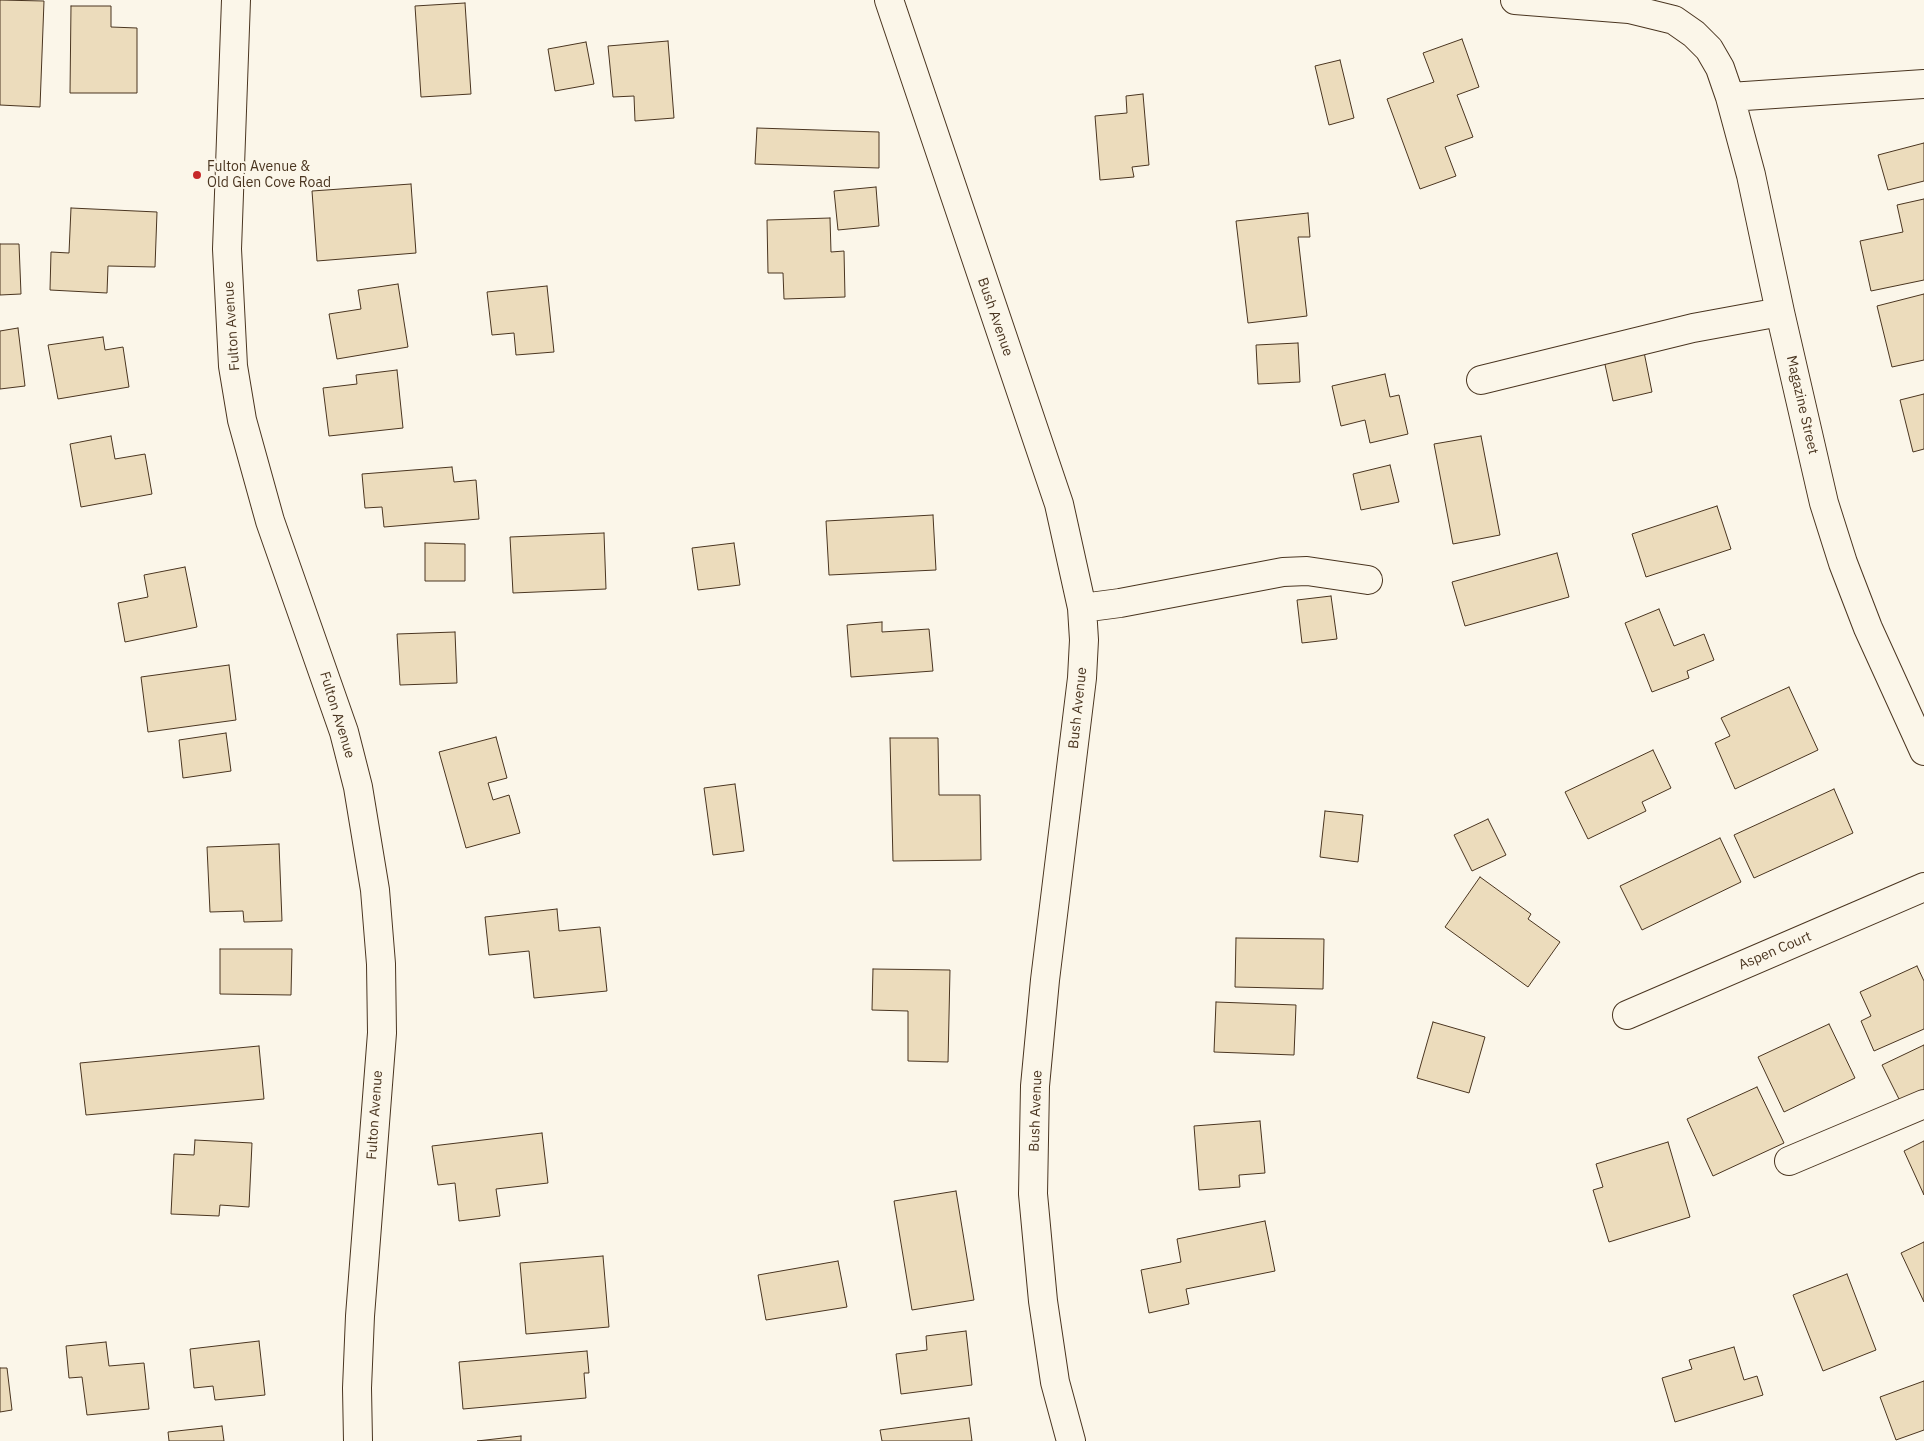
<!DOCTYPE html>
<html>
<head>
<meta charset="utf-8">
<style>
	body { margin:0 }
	canvas { display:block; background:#fbf6e9 }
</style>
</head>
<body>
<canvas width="1924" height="1441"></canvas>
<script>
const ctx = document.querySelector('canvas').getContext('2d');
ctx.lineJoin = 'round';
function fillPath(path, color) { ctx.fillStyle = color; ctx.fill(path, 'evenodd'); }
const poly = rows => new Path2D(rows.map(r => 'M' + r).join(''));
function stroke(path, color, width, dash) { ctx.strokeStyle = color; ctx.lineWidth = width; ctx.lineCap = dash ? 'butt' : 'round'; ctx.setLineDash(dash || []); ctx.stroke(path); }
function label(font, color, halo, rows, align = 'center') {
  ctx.font = font + ' "IBM Plex Sans",sans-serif'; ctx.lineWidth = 4; ctx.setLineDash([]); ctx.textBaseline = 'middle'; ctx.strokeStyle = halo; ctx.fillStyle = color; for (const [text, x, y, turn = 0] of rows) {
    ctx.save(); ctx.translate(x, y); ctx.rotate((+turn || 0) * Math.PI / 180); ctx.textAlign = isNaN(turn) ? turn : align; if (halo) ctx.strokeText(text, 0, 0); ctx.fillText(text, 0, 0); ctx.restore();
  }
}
const building = poly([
	[0,0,44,1,40,107,0,105,0,0],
	[465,3,471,94,421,97,415,6,465,3],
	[71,6,111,6,111,27,137,28,137,93,70,93,71,6],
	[1462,39,1479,87,1457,95,1473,137,1445,147,1456,176,1420,189,1387,99,1434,82,1423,53,1462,39],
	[668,41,674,118,635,121,634,96,613,97,608,46,668,41],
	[586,42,594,84,555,91,548,49,586,42],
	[1340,60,1354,118,1329,125,1315,66,1340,60],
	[1143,94,1149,165,1132,167,1134,177,1100,180,1095,116,1127,113,1126,96,1143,94],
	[757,128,879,132,879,168,755,164,757,128],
	[1924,143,1924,181,1888,190,1878,155,1924,143],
	[411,184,416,253,317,261,312,191,411,184],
	[876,187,879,226,838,230,834,191,876,187],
	[1924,199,1924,280,1871,291,1860,241,1903,232,1897,205,1924,199],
	[71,208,157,212,155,267,108,266,107,293,50,290,51,252,69,253,71,208],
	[1308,213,1310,237,1298,237,1307,316,1248,323,1236,221,1308,213],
	[830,218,831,252,844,251,845,297,784,299,783,273,768,273,767,220,830,218],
	[0,244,19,244,21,294,0,295,0,244],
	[398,284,408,347,337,359,329,314,361,309,358,290,398,284],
	[547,286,554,352,516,355,514,333,492,335,487,292,547,286],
	[1924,294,1924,360,1892,367,1877,306,1924,294],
	[18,328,25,386,0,389,0,331,18,328],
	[103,337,105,350,123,347,129,387,58,399,48,345,103,337],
	[1298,343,1300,382,1258,384,1256,345,1298,343],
	[1644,352,1652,392,1613,401,1604,360,1644,352],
	[397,370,403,428,329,436,323,388,357,384,356,375,397,370],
	[1385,374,1390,397,1399,395,1408,434,1370,443,1365,420,1341,426,1332,386,1385,374],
	[1924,394,1924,449,1913,452,1900,400,1924,394],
	[111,436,115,459,145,454,152,494,81,507,70,444,111,436],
	[1481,436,1500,535,1453,544,1434,444,1481,436],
	[1390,465,1399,502,1361,510,1353,474,1390,465],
	[452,467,454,482,476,480,479,519,384,527,382,507,365,508,362,474,452,467],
	[1717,506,1731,549,1646,577,1632,534,1717,506],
	[933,515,936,570,829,575,826,521,933,515],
	[604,533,606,589,513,593,510,537,604,533],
	[425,543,465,544,465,581,425,581,425,543],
	[734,543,740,585,698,590,692,548,734,543],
	[1557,553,1569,597,1465,626,1452,582,1557,553],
	[185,567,197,627,125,642,118,603,148,597,144,575,185,567],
	[1331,596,1337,639,1302,643,1297,600,1331,596],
	[1659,609,1674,646,1704,634,1714,660,1687,671,1689,678,1652,692,1625,623,1659,609],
	[882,622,882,632,929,629,933,671,851,677,847,625,882,622],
	[455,632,457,683,400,685,397,634,455,632],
	[229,665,236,720,148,732,141,677,229,665],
	[1789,687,1818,750,1735,789,1715,743,1730,736,1721,718,1789,687],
	[226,733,231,771,183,778,179,740,226,733],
	[496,737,507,778,488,783,493,800,509,795,520,833,466,848,439,752,496,737],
	[890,738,938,738,939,795,980,795,981,860,893,861,890,738],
	[1653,750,1671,788,1642,802,1646,811,1588,839,1565,792,1653,750],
	[735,784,744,851,713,855,704,788,735,784],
	[1834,789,1853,833,1754,878,1734,835,1834,789],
	[1325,811,1363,815,1358,862,1320,857,1325,811],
	[1488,819,1506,855,1472,871,1454,835,1488,819],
	[1720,838,1741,882,1642,930,1620,886,1720,838],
	[279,844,282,921,244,922,243,911,210,912,207,847,279,844],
	[1480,877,1531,914,1528,919,1560,942,1528,987,1445,927,1480,877],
	[557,909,559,931,600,927,607,991,534,998,529,951,489,955,485,917,557,909],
	[1236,938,1324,939,1323,989,1235,987,1236,938],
	[220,949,292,949,291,995,220,994,220,949],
	[1917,966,1924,981,1924,1029,1874,1051,1861,1021,1871,1016,1860,992,1917,966],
	[873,969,950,970,948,1062,908,1061,908,1011,872,1010,873,969],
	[1216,1002,1296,1005,1294,1055,1214,1052,1216,1002],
	[1433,1022,1485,1037,1469,1093,1417,1078,1433,1022],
	[1829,1024,1855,1078,1784,1112,1758,1057,1829,1024],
	[1924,1045,1924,1095,1902,1105,1882,1065,1924,1045],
	[259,1046,264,1099,86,1115,80,1063,259,1046],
	[1757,1087,1784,1143,1713,1176,1687,1119,1757,1087],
	[1260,1121,1265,1173,1239,1175,1240,1187,1199,1190,1194,1126,1260,1121],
	[542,1133,548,1183,496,1189,500,1216,459,1221,455,1183,438,1185,432,1146,542,1133],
	[195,1140,252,1143,249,1207,220,1205,219,1216,171,1214,174,1154,194,1155,195,1140],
	[1924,1141,1924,1195,1904,1151,1924,1141],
	[1668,1142,1690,1217,1609,1242,1593,1190,1603,1187,1596,1164,1668,1142],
	[956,1191,974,1300,912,1310,894,1201,956,1191],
	[1265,1221,1275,1271,1186,1289,1189,1304,1149,1313,1141,1270,1181,1262,1177,1239,1265,1221],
	[1924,1242,1924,1302,1901,1253,1924,1242],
	[603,1256,609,1327,526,1334,520,1263,603,1256],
	[838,1261,847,1307,766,1320,758,1275,838,1261],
	[1847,1274,1876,1350,1823,1371,1793,1295,1847,1274],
	[966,1331,972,1385,901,1394,896,1354,927,1350,926,1336,966,1331],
	[259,1341,265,1395,215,1400,213,1386,194,1388,190,1349,259,1341],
	[106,1342,109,1366,144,1363,149,1409,87,1415,82,1377,69,1378,66,1346,106,1342],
	[1734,1347,1744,1380,1757,1376,1763,1395,1675,1422,1662,1378,1692,1369,1689,1360,1734,1347],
	[587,1351,589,1373,584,1373,586,1398,463,1409,459,1362,587,1351],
	[0,1368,7,1368,12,1410,0,1412,0,1368],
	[1924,1381,1924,1430,1896,1440,1880,1397,1924,1381],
	[969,1418,972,1441,882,1441,880,1430,969,1418],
	[222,1426,224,1441,169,1441,168,1432,222,1426],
	[521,1436,521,1441,477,1441,521,1436]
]);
const minor = poly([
	[236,0,227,249,233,366,242,420,270,521,344,732,358,787,375,890,381,964,382,1033,360,1316,357,1388,358,1441],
	[889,0,1059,504,1082,608,1084,640,1082,678,1045,980,1035,1086,1033,1194,1043,1301,1055,1382,1071,1441],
	[1515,0,1629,9,1674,20,1694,34,1709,49,1720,68,1730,97,1751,175,1780,312,1824,503,1843,563,1868,628,1924,751],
	[1730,97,1924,84],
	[1481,380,1693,328,1780,312],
	[1082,608,1120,603,1283,572,1307,571,1368,580],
	[1627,1015,1924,887],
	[1789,1161,1924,1104]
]);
const markers = [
	[197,175,5,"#c62828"]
];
const poiNames = [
	["Fulton Avenue &",207,167],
	["Old Glen Cove Road",207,183]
];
const streetNames = [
	["Bush Avenue",995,317,71],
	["Fulton Avenue",232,326,-94],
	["Magazine Street",1802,405,77],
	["Bush Avenue",1078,708,-84],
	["Fulton Avenue",337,715,73],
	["Aspen Court",1775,951,-23],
	["Bush Avenue",1036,1111,-88],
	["Fulton Avenue",375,1115,-86]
];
fillPath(building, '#ecdcbc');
stroke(building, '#4a3520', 1);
stroke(minor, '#4a3520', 30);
stroke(minor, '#fbf6e9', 28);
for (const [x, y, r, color] of markers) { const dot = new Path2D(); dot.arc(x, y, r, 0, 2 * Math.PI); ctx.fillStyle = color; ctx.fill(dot); stroke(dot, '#fbf6e9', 2); }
label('14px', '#4a3520', '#fbf6e9', poiNames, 'left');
label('14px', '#4a3520', '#fbf6e9', streetNames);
</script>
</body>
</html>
